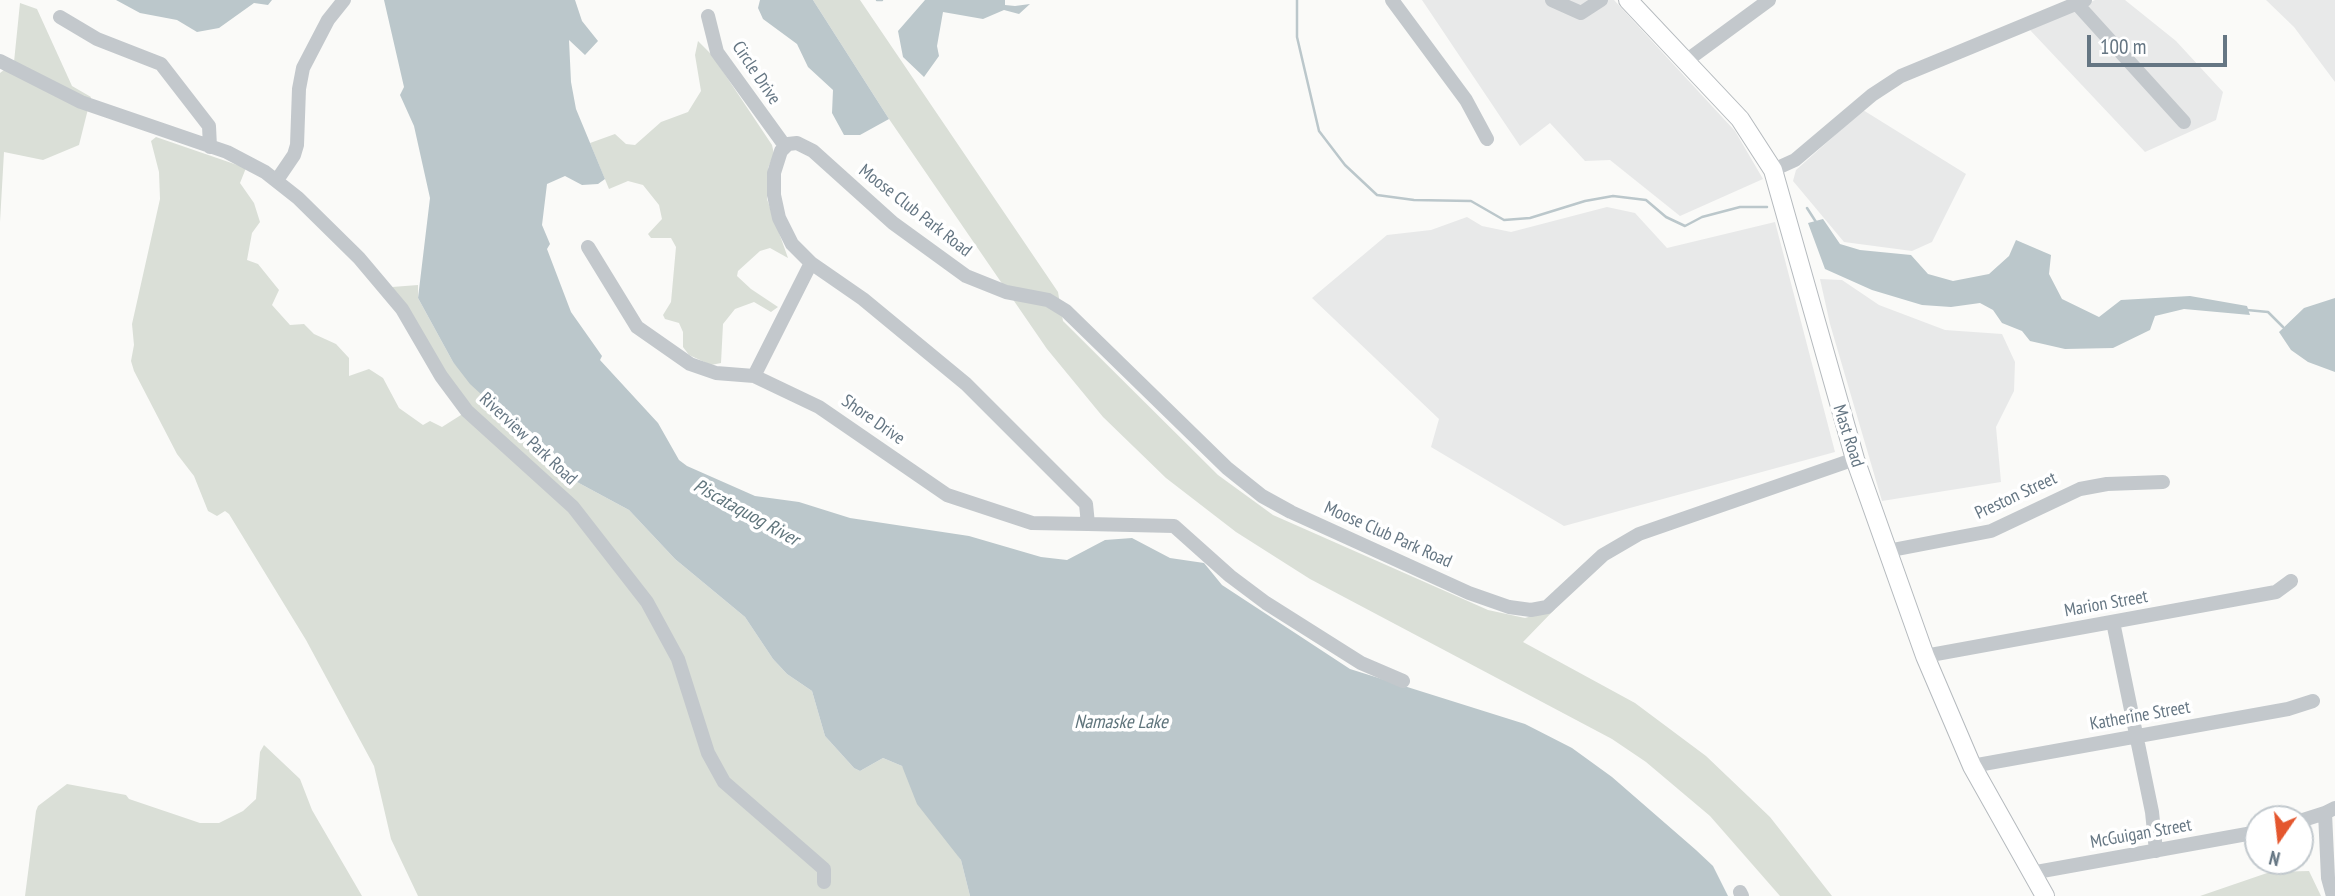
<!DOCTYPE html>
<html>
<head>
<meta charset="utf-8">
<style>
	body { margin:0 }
	#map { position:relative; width:2335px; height:896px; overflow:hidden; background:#fafaf8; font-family:"PT Sans Narrow",sans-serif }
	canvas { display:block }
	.north { position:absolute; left:2244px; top:805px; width:70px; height:70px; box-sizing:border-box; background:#fff; border:2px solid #c1c8cd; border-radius:50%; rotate:194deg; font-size:19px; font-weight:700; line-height:28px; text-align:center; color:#657683 }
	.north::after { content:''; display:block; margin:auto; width:24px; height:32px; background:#e4572e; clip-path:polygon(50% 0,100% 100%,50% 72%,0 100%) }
	.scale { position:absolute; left:2087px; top:35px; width:140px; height:32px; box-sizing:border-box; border:4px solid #657683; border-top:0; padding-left:9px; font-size:21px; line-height:24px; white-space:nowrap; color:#657683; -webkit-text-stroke:5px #fff; paint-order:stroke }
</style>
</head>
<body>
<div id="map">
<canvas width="2335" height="896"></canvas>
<div class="north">N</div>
<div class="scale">100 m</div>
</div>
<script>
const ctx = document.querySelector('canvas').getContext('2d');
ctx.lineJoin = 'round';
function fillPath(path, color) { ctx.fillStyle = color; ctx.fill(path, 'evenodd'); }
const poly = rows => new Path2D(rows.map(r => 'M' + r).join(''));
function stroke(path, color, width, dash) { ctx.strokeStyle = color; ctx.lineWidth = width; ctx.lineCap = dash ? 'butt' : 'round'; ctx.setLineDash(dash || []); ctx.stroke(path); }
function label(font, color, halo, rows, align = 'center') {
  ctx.font = font + ' "PT Sans Narrow",sans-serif'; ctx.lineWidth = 7; ctx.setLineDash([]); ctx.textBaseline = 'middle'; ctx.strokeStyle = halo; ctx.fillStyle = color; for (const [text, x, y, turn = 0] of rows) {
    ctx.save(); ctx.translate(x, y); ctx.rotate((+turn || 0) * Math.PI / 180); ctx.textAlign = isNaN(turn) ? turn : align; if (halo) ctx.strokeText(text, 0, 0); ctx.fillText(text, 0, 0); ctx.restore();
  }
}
const built = poly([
	[1422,0,1614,0,1735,131,1763,179,1680,216,1610,160,1585,161,1550,123,1520,146],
	[2095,0,2125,0,2176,41,2223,92,2216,120,2145,152,2030,30],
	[2266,0,2335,0,2335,82,2294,27],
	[1863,110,1966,174,1932,242,1912,251,1844,242,1793,181,1796,170],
	[1607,207,1635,213,1667,248,1775,222,1835,452,1564,526,1431,447,1439,419,1312,298,1387,235,1431,230,1467,217,1482,226,1511,232],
	[1820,279,1842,280,1879,305,1945,330,2002,334,2015,362,2014,391,1996,427,2001,482,1882,501,1830,324]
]);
const green = poly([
	[813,0,860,0,1058,292,1063,321,1218,475,1273,515,1488,610,1525,618,1555,609,1523,642,1635,703,1706,756,1770,817,1832,896,1780,896,1710,816,1646,762,1612,739,1310,579,1236,532,1166,478,1103,417,1047,349,889,119],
	[20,3,37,9,72,86,91,97,79,145,43,160,4,152,0,222,0,73,14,62],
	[698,41,712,55,772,145,774,154,768,168,767,199,788,258,770,248,760,251,738,271,737,276,751,289,778,307,771,312,754,302,735,309,723,324,721,363,711,365,689,355,683,347,683,332,679,323,665,319,663,315,671,302,676,247,671,238,651,238,648,234,662,219,659,205,643,185,628,181,609,189,590,143,615,134,626,144,635,145,661,122,688,112,701,91,695,55],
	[156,137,246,168,240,183,254,203,260,222,252,233,247,260,258,264,279,290,272,305,290,325,304,324,314,334,336,344,349,358,349,376,369,369,383,378,399,408,423,425,430,421,442,427,472,408,455,390,392,287,418,285,418,298,453,362,577,482,629,510,675,559,745,617,773,659,787,674,812,691,825,736,854,768,860,771,883,758,902,766,961,860,970,896,418,896,391,839,374,766,306,640,229,514,225,511,217,516,208,511,194,476,177,454,134,371,131,361,134,345,132,324,160,199,159,172,151,141],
	[264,745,300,779,312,810,362,896,25,896,36,811,38,806,67,784,126,795,129,799,200,823,219,823,243,811,256,799,260,752],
	[2309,871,2321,896,2200,896,2270,872]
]);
const water = poly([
	[116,0,272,0,268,5,254,3,219,28,197,32,177,20,140,13],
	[384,0,575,0,582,21,598,41,585,55,569,40,571,82,576,109,605,179,598,184,582,185,565,176,547,184,542,225,550,244,547,249,571,312,602,356,600,360,658,423,679,460,687,466,755,496,799,502,850,518,969,536,1041,557,1067,560,1105,540,1132,538,1170,558,1204,563,1222,585,1350,669,1525,724,1572,748,1612,777,1696,850,1713,866,1728,896,970,896,961,860,917,804,902,766,883,758,860,771,854,768,825,736,812,691,787,674,773,659,745,617,675,559,629,510,577,482,470,384,453,362,418,298,430,198,414,126,400,95,404,87],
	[760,0,813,0,889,119,860,135,844,135,832,113,833,90,808,67,797,44,763,19,758,8],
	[925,0,1005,0,1005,5,1015,6,1030,4,1019,14,1004,10,983,19,943,12,937,46,939,56,924,77,903,57,898,31],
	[1823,219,1840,244,1860,250,1911,255,1928,274,1953,281,1989,274,2009,256,2016,240,2051,255,2049,274,2062,299,2099,317,2121,300,2190,296,2247,306,2250,315,2184,309,2155,316,2150,330,2113,348,2065,349,2030,341,2022,331,2002,323,1993,310,1980,303,1951,307,1922,305,1872,290,1825,269,1808,223],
	[2335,298,2335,372,2308,362,2291,350,2279,332,2304,308]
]);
const stream = poly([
	[877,0,882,0],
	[1297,0,1297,37,1319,131,1345,165,1377,195,1414,200,1471,201,1504,220,1530,218,1585,201,1613,196,1646,200,1666,217,1685,226,1702,217,1740,207,1767,207],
	[1807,208,1816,222],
	[2247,310,2268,312,2283,327]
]);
const minor = poly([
	[1392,0,1466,100,1487,139],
	[1552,0,1581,13,1601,0],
	[2077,4,2184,122],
	[708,16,717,52,785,146],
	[60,17,97,39,161,64,209,126,210,147],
	[0,61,81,102,227,152,265,172,298,198,359,258,402,309,441,376,467,411,573,507,647,602,678,659,708,753,724,782,824,869,824,882],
	[1686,61,1769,0],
	[1773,170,1795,160,1872,95,1901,76,2085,0],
	[277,180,294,155,297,145,299,89,303,68,328,20,344,0],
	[588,247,637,327,690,364,716,373,754,376,819,407,947,495,1032,523,1088,524],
	[754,376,811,263],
	[1887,551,1991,531,2080,489,2107,484,2163,482],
	[2113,622,2152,812,2156,851],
	[1925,656,2254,596,2276,592,2291,581],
	[1403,681,1361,663,1266,603,1230,576,1174,526,1088,524,1086,504,966,384,863,299,811,263,792,244,779,218,774,195,774,173,781,151,788,144,797,143,813,151,893,223,966,276,1006,292,1048,300,1066,311,1227,468,1262,496,1291,512,1469,593,1509,607,1531,610,1547,607,1603,555,1639,534,1855,459],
	[1972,766,2288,709,2313,701],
	[2300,821,2325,813],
	[2031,873,2258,832],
	[1740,892,1742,896],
	[2333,896,2328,878,2325,813,2335,808]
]);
const major = poly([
	[1628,0,1740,119,1773,170,1855,459,1925,656,1972,766,2045,896]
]);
const streetNames = [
	["Circle Drive",756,73,56],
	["Moose Club Park Road",915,211,38],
	["Shore Drive",873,420,35],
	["Mast Road",1848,436,72],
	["Riverview Park Road",528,439,43],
	["Preston Street",2016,496,-25],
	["Moose Club Park Road",1388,535,24],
	["Marion Street",2106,604,-10],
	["Katherine Street",2140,716,-10],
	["McGuigan Street",2141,834,-10]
];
const waterNames = [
	["Piscataquog River",746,513,29],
	["Namaske Lake",1121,723]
];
fillPath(built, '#e8e9e9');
fillPath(green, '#dadfd7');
fillPath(water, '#bbc7cb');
stroke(stream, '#bbc7cb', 2.5);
stroke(major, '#b5babe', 20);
stroke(minor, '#c3c8cc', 14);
stroke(major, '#fff', 18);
label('18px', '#657683', '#fff', streetNames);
label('italic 19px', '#60757c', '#fff', waterNames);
</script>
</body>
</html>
